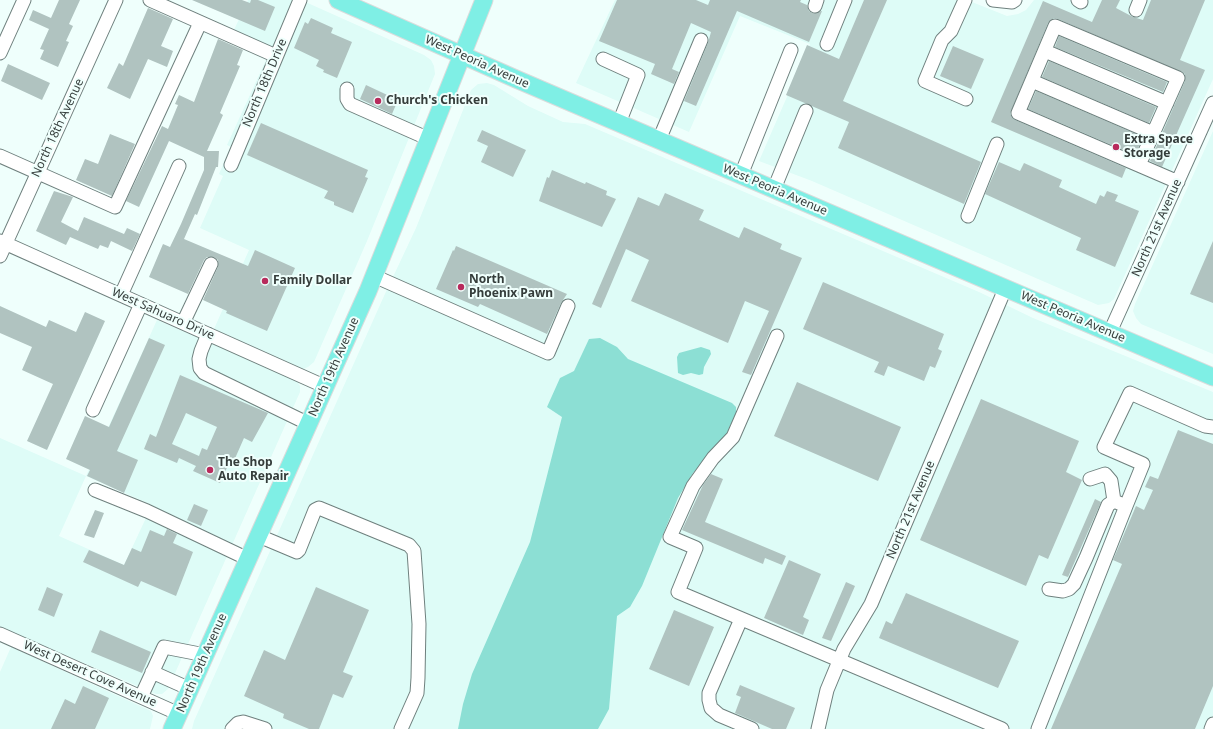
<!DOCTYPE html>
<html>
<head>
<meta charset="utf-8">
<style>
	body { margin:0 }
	canvas { display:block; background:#effffc }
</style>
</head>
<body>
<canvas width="1213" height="729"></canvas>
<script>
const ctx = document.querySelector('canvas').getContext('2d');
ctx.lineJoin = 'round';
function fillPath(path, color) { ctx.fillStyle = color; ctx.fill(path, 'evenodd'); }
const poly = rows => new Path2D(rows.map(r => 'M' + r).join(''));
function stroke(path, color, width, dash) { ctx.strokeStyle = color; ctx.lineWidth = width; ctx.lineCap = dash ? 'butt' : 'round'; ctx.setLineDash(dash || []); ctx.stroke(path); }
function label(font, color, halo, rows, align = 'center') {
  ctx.font = font + ' "Noto Sans",sans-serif'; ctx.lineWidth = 4; ctx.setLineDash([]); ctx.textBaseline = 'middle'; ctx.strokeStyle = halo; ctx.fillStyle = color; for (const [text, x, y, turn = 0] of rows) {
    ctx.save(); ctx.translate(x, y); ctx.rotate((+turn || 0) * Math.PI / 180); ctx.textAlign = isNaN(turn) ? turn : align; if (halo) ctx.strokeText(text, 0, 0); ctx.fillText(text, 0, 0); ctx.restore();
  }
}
const built = poly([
	[248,0,301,0,424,55,431,60,434,66,435,74,367,241,314,362,308,367,303,369,214,329,249,250,200,228,223,176,219,174,231,147,227,145,271,49,233,32],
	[615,0,967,0,1007,16,1018,14,1026,10,1034,0,1213,0,1213,79,1114,299,1109,303,1098,305,812,181,759,161,810,44,740,16,689,132,576,83],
	[487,83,494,85,528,106,563,122,585,124,979,292,1033,318,1213,392,1213,729,192,729,194,721,384,296,416,228,471,90,478,84],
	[1213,131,1213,354,1141,324,1136,318,1133,311,1135,304],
	[157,320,297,381,300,386,300,392,168,689,162,694,156,694,0,627,0,438,86,476],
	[86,476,152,505,124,565,59,536],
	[11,647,151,711,153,716,150,729,0,729,0,672]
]);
const green = poly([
	[600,338,617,347,628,359,732,403,736,407,736,413,725,437,693,473,678,498,642,586,630,607,617,616,609,709,598,729,458,729,463,704,472,674,530,542,562,417,547,407,560,378,574,371,589,339],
	[701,347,710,350,711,354,704,367,703,374,699,375,691,373,683,375,678,373,677,357,679,353]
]);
const building = poly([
	[59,0,80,0,69,24,73,26,66,41,69,42,58,67,40,59,44,50,40,49,49,29,29,20,33,10,51,18],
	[192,0,242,0,250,3,251,0,258,0,275,7,265,31],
	[617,0,696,0,708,5,710,0,801,0,800,2,807,5,809,11,812,13,822,11,809,42,737,11,696,106,684,101,708,43,711,32,691,23,672,69,679,72,674,84,651,74,655,64,599,41],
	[864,0,887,0,843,101,981,162,964,204,838,148,849,122,786,95,807,45,839,59],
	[1102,0,1120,0,1116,8,1133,17,1143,20,1151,0,1205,0,1180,60,1205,70,1162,167,1150,161,1185,81,1185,74,1058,19,1054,18,1048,23,1010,114,1015,120,1126,168,1122,178,991,122,1043,1,1092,22],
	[148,8,173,19,161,46,173,51,167,67,148,59,130,99,107,88,119,63,123,66],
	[311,18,333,28,331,33,352,42,337,78,323,72,324,70,316,66,319,60,294,48,305,22,308,24],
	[1059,36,1167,82,1163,92,1055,47],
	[218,39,243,50,237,65,240,66,220,113,223,115,207,151,219,151,218,167,216,167,197,215,195,214,184,239,248,266,255,250,295,268,267,331,226,313,227,311,203,300,218,267,218,260,214,257,207,257,204,260,188,294,149,277,163,244,170,247,181,224,204,170,204,157,169,141,139,207,126,201,162,126,168,129,178,105,175,104,179,95,194,102],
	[953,46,984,59,971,89,940,76],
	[1049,61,1156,107,1149,123,1042,77],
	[8,64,50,83,42,100,1,81],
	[366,85,398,100,392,114,360,99],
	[1036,91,1143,137,1135,155,1028,109],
	[261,123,368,170,365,177,368,178,353,213,334,205,334,202,324,198,328,191,247,155],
	[482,130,526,150,513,177,481,162,488,146,477,141],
	[110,134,135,144,112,196,76,180,85,159,98,164],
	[999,162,1020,171,1024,163,1062,180,1059,187,1096,204,1100,195,1104,197,1107,191,1118,195,1115,201,1139,211,1115,267,1076,250,1081,238,985,194],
	[552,170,585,184,586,182,607,191,606,195,616,199,602,227,539,201,547,177,549,178],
	[54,191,73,197,61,222,78,231,84,217,124,234,127,228,140,234,132,251,111,241,108,248,100,245,98,249,70,237,66,245,36,231],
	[665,193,704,210,699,220,739,238,744,227,782,244,780,249,802,258,751,375,742,372,769,311,745,301,728,343,631,301,649,260,626,249,601,308,592,304,638,197,659,206],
	[1213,241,1213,303,1190,294],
	[456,246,567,294,561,303,547,334,480,304,478,307,436,289,453,250,454,251],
	[823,282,944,334,938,349,942,351,935,368,930,366,924,381,888,366,884,376,874,372,879,362,803,329],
	[0,306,46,327,49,320,76,332,85,312,105,321,47,450,27,441,53,384,22,370,32,347,0,333],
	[149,338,165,345,117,451,138,460,124,493,87,476,90,470,66,459,85,416,109,427],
	[180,375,268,413,252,442,244,438,233,463,230,461,220,483,193,471,196,466,179,458,177,463,144,449,150,434,156,437],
	[186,413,217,427,207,450,202,448,199,456,172,444],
	[797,382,901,427,878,481,774,436],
	[981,399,1079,441,1066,472,1082,480,1048,559,1039,555,1026,586,920,540],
	[1178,430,1213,444,1213,686,1195,729,1051,729,1122,564,1113,560,1136,506,1144,510,1153,490,1145,487,1150,476,1158,479],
	[711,474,723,479,705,522,786,556,782,565,765,558,763,564,682,530,703,485],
	[1095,499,1101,502,1068,577,1062,575],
	[194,504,208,510,201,526,187,520],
	[95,510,104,513,94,538,84,535],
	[167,529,177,534,173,543,193,552,176,596,141,581,138,587,83,562,89,550,124,565,132,548,141,552,150,530,164,536],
	[789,560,821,574,803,617,809,620,803,635,764,618],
	[846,582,855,586,831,641,822,638],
	[47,587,63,594,54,617,38,610],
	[316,587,369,610,343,672,353,676,343,698,333,694,319,729,309,729,283,718,284,714,244,696,264,650,285,660],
	[906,593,1019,641,998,688,879,638,886,621,892,624],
	[674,610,714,627,689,686,649,669],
	[100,630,151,652,142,673,91,652],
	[740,685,795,708,786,729,772,729,735,713,741,697,736,695],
	[83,686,109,698,95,729,51,729,65,699,75,704]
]);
const minor = poly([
	[150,0,276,56],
	[965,0,951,31,942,40,925,81,966,99],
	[993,0,1012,2,1015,0],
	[1078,0,1081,2],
	[815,6,817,0],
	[1136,10,1140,0],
	[827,44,845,0],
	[1045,51,1167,103],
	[0,53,24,0],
	[603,59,638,75,619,123],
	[1032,81,1153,133],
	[347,89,347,99,350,104,429,139],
	[659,140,701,40],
	[0,156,115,207,200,23],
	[231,165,300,0],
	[1139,165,1178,78,1055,26,1018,113,1178,182],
	[741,175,791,50],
	[774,189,806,111],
	[968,216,997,144],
	[0,241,326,387],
	[0,256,116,0],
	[374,276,548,353,568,306],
	[121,295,179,166],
	[183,323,211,264],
	[1110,332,1213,103],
	[208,334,201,351,199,359,200,368,204,373,309,424],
	[777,336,733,437,713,458,693,486,670,537,696,548,678,592,1002,729],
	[93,410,141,304],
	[1090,479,1105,474,1111,481,1114,501],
	[95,490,147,511,248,559],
	[1126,506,1143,464,1104,447,1130,393,1205,426,1213,427],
	[259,536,297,552,299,550,315,510,319,508,409,545,414,551,419,624,418,678,417,693,401,729],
	[741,619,709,693,709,700,711,708,719,715,752,729],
	[0,634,179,714],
	[152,672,190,689],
	[141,697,164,647,205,655],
	[232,729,238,723,243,722,265,729],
	[818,729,827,690,844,649,871,604,1005,289],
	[1038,729,1126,506,1114,501,1108,505,1086,558,1074,584,1069,589,1063,591,1049,589],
	[1211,729,1213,724]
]);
const major = poly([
	[338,0,516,79,1213,377],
	[172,729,368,291,484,0]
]);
const markers = [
	[378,101,4,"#b82a5c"],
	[1116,147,4,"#b82a5c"],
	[265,281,4,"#b82a5c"],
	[461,287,4,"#b82a5c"],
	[210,470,4,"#b82a5c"]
];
const streetNames = [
	["West Peoria Avenue",477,62,24],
	["North 18th Drive",265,83,-67],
	["North 18th Avenue",58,128,-65],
	["West Peoria Avenue",775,190,23],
	["North 21st Avenue",1157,228,-66],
	["West Sahuaro Drive",163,314,24],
	["West Peoria Avenue",1073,317,23],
	["North 19th Avenue",334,367,-66],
	["North 21st Avenue",911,510,-67],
	["North 19th Avenue",202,663,-66],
	["West Desert Cove Avenue",90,674,24]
];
const poiNames = [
	["Church's Chicken",386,101],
	["Extra Space",1124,140],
	["Storage",1124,154],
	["North",469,280],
	["Phoenix Pawn",469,294],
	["Family Dollar",273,281],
	["The Shop",218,463],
	["Auto Repair",218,477]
];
fillPath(built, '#defcf7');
fillPath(green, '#8cdfd4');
fillPath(building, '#b0c3c0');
stroke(minor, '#6f807e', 15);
stroke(major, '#dbdcdc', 19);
stroke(minor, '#fff', 13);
stroke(major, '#7fefe5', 17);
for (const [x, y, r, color] of markers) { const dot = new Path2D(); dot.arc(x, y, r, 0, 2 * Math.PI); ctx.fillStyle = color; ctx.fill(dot); stroke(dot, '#effffc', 1.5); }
label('12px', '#353d3b', '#effffc', streetNames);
label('bold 12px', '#353d3b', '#effffc', poiNames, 'left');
</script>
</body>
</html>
